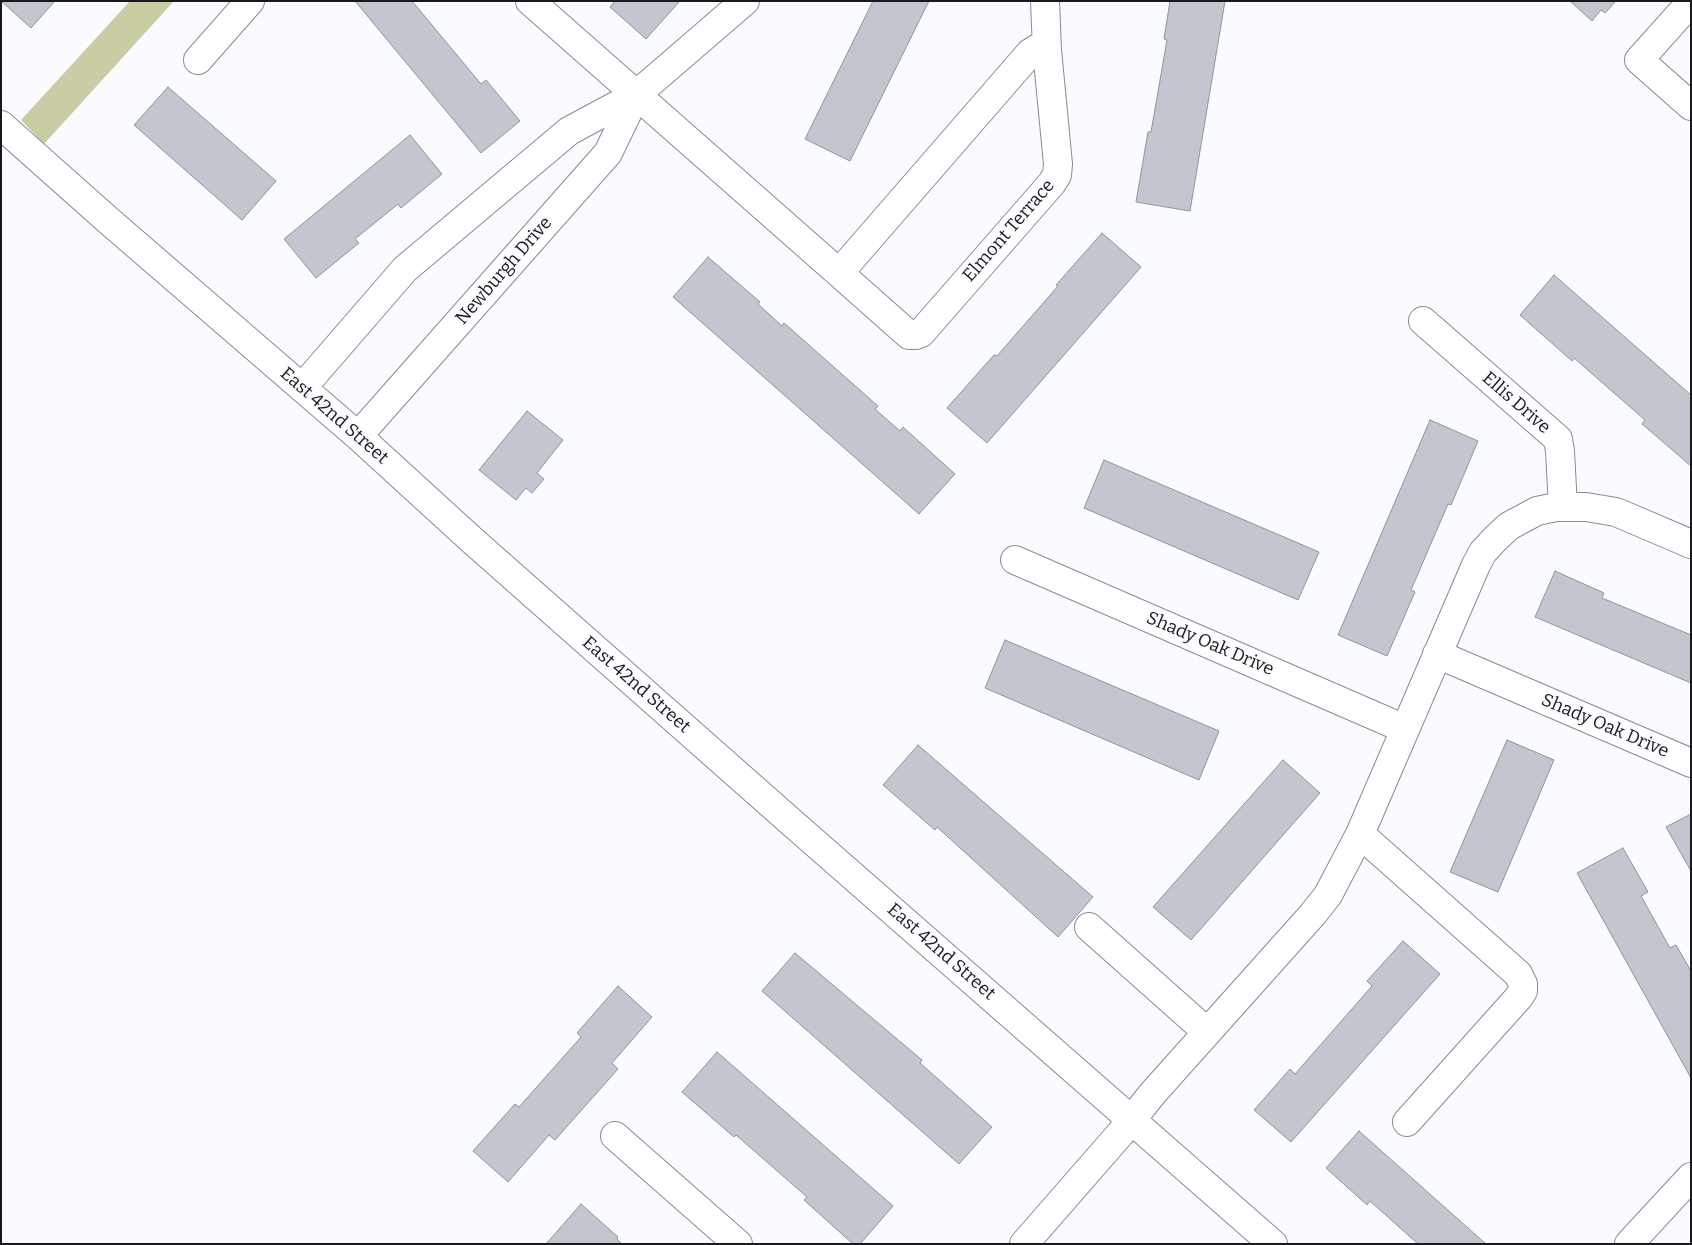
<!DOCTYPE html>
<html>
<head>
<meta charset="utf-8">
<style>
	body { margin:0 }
	#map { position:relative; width:1692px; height:1245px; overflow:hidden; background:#f9fbff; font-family:Bitter,serif }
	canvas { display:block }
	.frame { position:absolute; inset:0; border:2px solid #17191c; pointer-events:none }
</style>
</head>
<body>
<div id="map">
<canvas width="1692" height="1245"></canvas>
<div class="frame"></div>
</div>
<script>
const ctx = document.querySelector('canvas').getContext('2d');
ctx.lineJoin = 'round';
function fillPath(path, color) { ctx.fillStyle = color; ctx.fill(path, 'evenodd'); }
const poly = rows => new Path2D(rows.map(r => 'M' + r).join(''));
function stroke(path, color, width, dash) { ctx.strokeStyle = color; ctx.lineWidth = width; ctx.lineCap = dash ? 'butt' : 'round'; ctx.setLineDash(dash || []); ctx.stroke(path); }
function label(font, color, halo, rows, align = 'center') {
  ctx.font = font + ' Bitter,serif'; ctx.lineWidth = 4; ctx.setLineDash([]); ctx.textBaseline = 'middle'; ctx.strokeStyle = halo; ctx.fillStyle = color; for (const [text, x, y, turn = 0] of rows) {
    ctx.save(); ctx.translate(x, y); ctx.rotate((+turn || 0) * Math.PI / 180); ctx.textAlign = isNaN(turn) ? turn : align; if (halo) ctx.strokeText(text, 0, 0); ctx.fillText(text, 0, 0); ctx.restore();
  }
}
const forest = poly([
	[130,1,174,1,44,144,21,120]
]);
const building = poly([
	[1,1,55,1,31,28,1,1],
	[355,1,412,1,481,84,486,80,520,121,481,153,355,1],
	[613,1,680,1,646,39,610,7,614,2,613,1],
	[873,1,929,1,850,161,805,139,873,1],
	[1170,1,1225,1,1190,211,1136,202,1148,132,1151,132,1167,40,1164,39,1170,1],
	[1570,1,1616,1,1605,13,1601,10,1592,21,1570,1],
	[168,87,276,181,242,220,134,125,168,87],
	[410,135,442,174,401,208,398,204,355,239,359,243,316,278,284,239,410,135],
	[1102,233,1141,267,987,443,947,408,994,355,997,356,1058,286,1056,285,1102,233],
	[708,257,760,302,758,304,782,326,784,323,878,406,875,409,900,431,903,427,955,474,919,514,673,297,708,257],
	[1554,275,1691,395,1691,466,1642,424,1645,420,1574,358,1572,361,1520,315,1554,275],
	[527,411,563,440,537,473,544,479,532,493,526,488,516,500,479,470,527,411],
	[1430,420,1478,441,1451,505,1448,504,1411,590,1415,592,1387,656,1338,635,1430,420],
	[1104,460,1319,552,1298,600,1084,508,1104,460],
	[1555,571,1604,593,1602,598,1691,635,1691,683,1535,617,1555,571],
	[1005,640,1219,731,1199,780,985,688,1005,640],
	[1507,740,1554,760,1498,892,1450,872,1507,740],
	[918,745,1093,897,1058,937,937,827,935,830,883,785,918,745],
	[1283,760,1320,793,1191,940,1153,907,1283,760],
	[1691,814,1691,871,1666,827,1691,814],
	[1623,848,1648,892,1641,896,1670,948,1676,945,1691,971,1691,1078,1577,873,1623,848],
	[1403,941,1440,974,1291,1142,1254,1110,1290,1069,1295,1074,1372,986,1367,981,1403,941],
	[795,953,922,1060,920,1063,992,1127,959,1164,762,991,795,953],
	[618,986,652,1017,612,1063,618,1069,555,1140,549,1135,508,1182,473,1151,515,1104,519,1107,581,1037,577,1033,618,986],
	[717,1052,893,1206,860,1244,853,1244,804,1200,807,1197,736,1135,734,1137,682,1092,717,1052],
	[1359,1131,1486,1244,1418,1244,1370,1201,1367,1205,1326,1168,1359,1131],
	[581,1204,618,1237,617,1239,622,1244,546,1244,581,1204]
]);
const minor = poly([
	[530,1,839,273],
	[1045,1,1047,50],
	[1691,2,1639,60,1691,106],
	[1038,48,1047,50,1058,164,1057,175,1052,183,921,333,916,335,909,335,839,273,1030,53,1038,48],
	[198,60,250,1],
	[1,125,109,221,358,436,473,541,790,821,1273,1244],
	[1423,321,1558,439,1560,451,1563,507],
	[302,388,405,269,569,131,636,95],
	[358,436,608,153,636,95,745,1],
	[1015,560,1405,729],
	[1437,654,1691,763],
	[1360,834,1518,974,1523,984,1523,991,1519,997,1407,1122],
	[1089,927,1207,1032],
	[615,1136,738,1244],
	[1024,1244,1120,1134,1153,1093,1313,914,1328,895,1360,834,1476,565,1483,552,1495,539,1509,526,1537,511,1556,507,1586,507,1616,512,1691,544],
	[1629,1244,1691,1177]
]);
const streetNames = [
	["Elmont Terrace",1009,231,-49],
	["Newburgh Drive",504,271,-49],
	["Ellis Drive",1516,403,41],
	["East 42nd Street",334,416,41],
	["Shady Oak Drive",1210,644,23],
	["East 42nd Street",636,685,41],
	["Shady Oak Drive",1605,726,23],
	["East 42nd Street",941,952,41]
];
fillPath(forest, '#cacda3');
fillPath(building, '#c1c6cf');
stroke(building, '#8f949d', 1);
stroke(minor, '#878c95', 30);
stroke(minor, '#fff', 28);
label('18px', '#17191c', '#f9fbff', streetNames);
</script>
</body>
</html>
